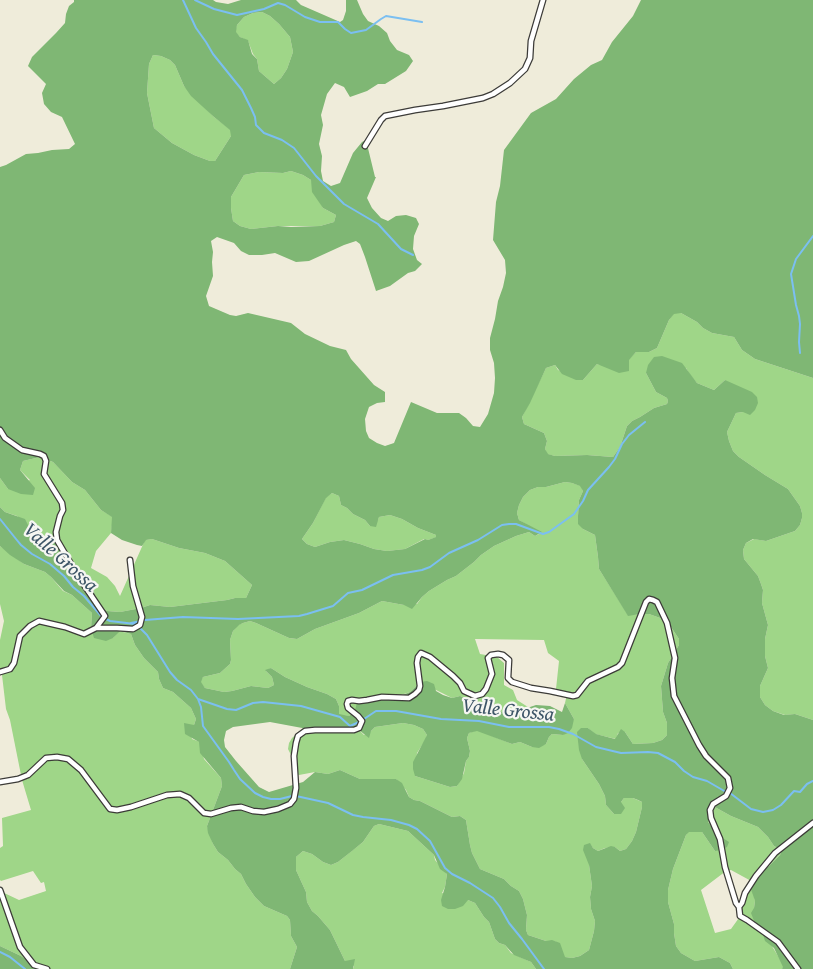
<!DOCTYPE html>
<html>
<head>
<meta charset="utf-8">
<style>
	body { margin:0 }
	canvas { display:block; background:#efecda }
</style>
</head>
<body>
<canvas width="813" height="969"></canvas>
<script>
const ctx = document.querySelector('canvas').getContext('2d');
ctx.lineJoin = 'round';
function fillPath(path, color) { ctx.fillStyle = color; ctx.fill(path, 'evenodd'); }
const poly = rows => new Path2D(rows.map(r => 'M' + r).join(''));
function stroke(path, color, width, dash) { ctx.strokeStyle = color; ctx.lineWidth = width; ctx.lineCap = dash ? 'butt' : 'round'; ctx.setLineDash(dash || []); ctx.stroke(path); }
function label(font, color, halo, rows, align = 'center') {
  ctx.font = font + ' "Gentium Book Plus",serif'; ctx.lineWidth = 4.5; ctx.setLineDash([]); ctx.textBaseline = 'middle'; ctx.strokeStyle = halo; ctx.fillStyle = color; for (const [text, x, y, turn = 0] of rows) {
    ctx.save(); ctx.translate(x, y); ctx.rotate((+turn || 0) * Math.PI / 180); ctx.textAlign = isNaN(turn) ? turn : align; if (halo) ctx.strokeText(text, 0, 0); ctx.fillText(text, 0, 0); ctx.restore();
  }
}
const green = poly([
	[262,12,270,16,279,24,290,37,293,52,287,69,281,78,274,84,259,71,257,59,253,54,248,41,240,37,235,32,237,25,244,17,253,13],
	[153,55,161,56,170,60,175,65,184,86,214,117,231,130,231,136,215,161,210,161,194,155,172,143,154,128,147,93,149,64],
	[291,171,303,175,311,180,323,208,336,215,334,222,320,226,278,226,251,229,240,226,233,221,231,208,231,197,244,175,259,172,283,173],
	[674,313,681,313,697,322,703,328,712,333,734,337,742,350,755,359,813,378,813,720,795,714,785,715,773,711,765,705,760,697,760,686,768,668,765,656,765,639,768,625,762,603,763,590,761,584,758,576,744,559,743,550,746,543,754,539,766,541,795,531,800,525,802,518,802,513,800,506,788,489,765,475,739,457,733,451,729,441,727,432,736,413,743,412,725,380,714,390,697,383,690,375,686,368,646,373,656,392,667,398,668,401,667,404,654,408,640,417,632,421,627,426,620,447,613,457,587,455,555,456,547,454,545,449,547,441,544,433,524,424,522,417,546,368,555,365,558,370,583,380,597,364,629,371,628,360,636,352,649,352,657,348,669,320],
	[40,457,53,462,72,482,85,490,101,510,113,517,111,533,96,551,91,568,107,577,115,586,120,596,145,540,152,539,179,548,205,553,225,561,252,585,246,598,235,598,227,600,170,607,150,605,141,608,120,612,107,611,98,605,94,591,73,565,63,549,53,538,43,536,29,527,17,516,5,512,0,507,0,478,8,489,30,480,20,470,23,461],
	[565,482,572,483,581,486,583,491,579,500,578,516,583,529,595,535,598,557,599,569,628,615,640,614,649,614,663,619,669,624,679,639,679,645,668,663,661,686,663,712,667,723,667,735,662,740,653,743,633,744,625,732,618,733,616,739,595,734,588,728,582,759,599,784,605,796,606,805,614,814,621,802,624,798,633,798,642,802,642,807,636,832,632,841,626,849,620,851,615,847,605,848,598,851,593,848,590,844,589,865,592,886,590,897,591,909,595,921,594,931,589,950,580,956,572,958,564,957,555,941,546,941,528,935,526,930,527,915,523,899,519,891,511,886,504,879,480,869,472,853,470,845,466,820,460,816,452,817,420,801,414,800,409,797,406,790,396,779,360,779,340,770,328,774,315,772,299,775,294,773,292,757,288,749,289,743,292,738,303,728,313,730,345,728,359,730,364,735,371,731,375,727,403,723,414,725,423,729,427,735,426,739,417,753,415,776,450,787,457,786,464,773,466,761,469,757,470,751,467,738,469,733,477,730,512,744,520,742,532,747,546,744,549,737,552,734,563,735,574,719,565,703,567,694,556,689,559,661,548,653,544,640,475,639,480,654,497,657,504,663,504,685,513,690,517,700,528,707,521,710,517,715,510,715,460,696,452,698,420,682,410,692,355,710,349,716,338,715,339,706,336,699,327,694,307,687,285,677,271,668,266,671,272,677,274,685,268,688,251,686,232,691,224,692,205,688,200,682,203,677,220,673,230,664,231,660,230,640,233,631,238,625,243,623,250,621,256,623,289,638,297,639,315,629,359,613,382,601,404,605,417,604,422,597,429,591,447,580,456,576,474,562,481,555,494,546,516,536,529,532,535,536,541,533,519,520,517,513,519,505,523,497,530,490,538,487,546,487],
	[332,493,339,496,341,505,347,508,353,514,365,520,370,526,378,520,379,517,390,515,402,519,418,528,436,535,437,537,428,540,424,539,405,549,387,551,374,549,360,544,344,540,330,542,315,547,307,544,302,539,313,523,326,497],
	[0,546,24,564,45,572,51,577,63,591,72,595,92,613,91,628,113,638,119,631,131,634,135,645,144,658,158,672,159,679,163,688,173,692,191,708,196,719,194,725,189,725,192,739,200,742,204,759,221,778,222,786,207,826,213,844,218,852,228,860,235,869,241,874,246,884,255,897,264,906,287,916,290,920,291,936,297,947,290,969,47,969,30,963,21,956,0,946,0,891,19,900,46,891,44,882,41,883,33,871,1,881,0,880,0,848,3,846,2,818,31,810,22,780,10,720,6,709,2,675,1,675,0,671,0,640,4,621,0,604],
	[713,806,731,816,758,827,768,837,774,846,782,850,780,855,769,866,757,872,753,882,731,870,726,871,701,890,715,933,731,929,741,915,740,911,750,887,754,895,755,901,754,908,761,928,781,961,784,967,782,969,733,969,730,963,719,957,695,961,681,953,676,946,674,933,674,924,668,902,668,890,673,869,686,835,689,831,702,832,715,851,718,835,708,822,708,807],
	[379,824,408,831,434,855,435,860,447,874,445,887,442,893,468,900,475,903,484,917,489,922,495,939,499,943,505,945,511,953,531,962,536,969,353,969,354,966,345,961,330,930,318,916,312,911,307,902,306,892,296,870,296,857,303,851,312,854,323,862,331,865,338,862,363,842,374,826]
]);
const forest = poly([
	[74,0,213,0,216,2,228,4,241,0,296,0,301,5,340,22,343,20,346,11,346,0,357,0,363,14,368,21,379,26,387,33,390,41,397,50,409,55,413,61,406,71,385,84,378,84,367,91,350,97,344,87,335,83,327,94,321,115,323,125,319,144,322,156,321,171,323,181,331,186,340,183,353,153,362,142,366,140,375,177,376,177,367,198,372,208,381,218,388,221,396,216,406,215,416,218,419,224,414,236,413,249,417,260,422,264,415,271,408,273,390,286,376,291,365,257,360,244,356,241,344,245,309,261,296,262,275,253,262,255,249,255,241,251,234,243,217,237,211,241,213,252,212,262,213,276,206,296,209,306,230,315,236,316,248,313,291,323,305,334,330,346,346,350,351,359,374,385,385,392,385,402,377,403,369,407,365,419,366,431,369,438,377,443,385,446,394,443,411,402,437,413,459,413,466,418,473,426,480,427,488,414,494,393,495,378,494,363,490,350,490,338,495,319,498,301,503,287,506,273,505,260,493,240,496,202,500,186,504,150,531,113,556,99,574,79,591,65,602,60,612,42,633,16,641,0,813,0,813,378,755,359,742,350,734,337,712,333,703,328,697,322,681,313,674,314,669,320,657,348,649,352,636,352,629,360,629,371,619,373,597,364,583,380,576,380,562,374,555,365,546,368,530,403,522,417,524,424,544,433,547,441,545,449,548,454,555,456,587,455,613,457,620,447,627,426,632,421,640,417,654,408,667,404,668,401,667,398,656,392,646,373,648,365,654,357,662,356,682,363,697,383,714,390,725,380,752,392,757,397,758,403,755,410,750,415,743,412,736,413,727,432,729,441,733,451,739,457,765,475,788,489,800,506,802,513,802,518,800,525,795,531,766,541,753,539,746,543,743,550,744,559,758,576,761,584,763,590,762,603,768,625,765,639,765,656,768,668,760,686,760,697,765,705,773,711,784,715,795,714,813,720,813,969,782,969,783,967,774,948,765,941,761,928,756,926,751,913,754,908,755,901,753,895,750,887,757,872,769,866,780,855,782,850,774,846,768,837,758,827,731,816,713,806,708,807,708,822,718,835,729,842,727,847,721,850,715,851,702,832,689,832,686,835,673,869,668,890,668,902,674,924,674,933,676,946,681,953,695,961,719,957,730,963,733,969,536,969,531,962,514,955,505,945,499,943,495,939,489,922,484,917,475,903,468,900,463,906,455,909,448,909,442,906,441,900,445,887,447,874,440,869,434,855,408,831,379,824,374,826,363,842,352,851,338,862,331,865,323,862,312,854,303,851,296,857,296,870,306,892,307,902,312,911,318,916,330,930,345,961,355,959,353,969,290,969,297,947,291,936,290,920,287,916,264,906,255,897,246,884,241,874,235,869,228,860,218,852,213,844,208,833,207,826,222,786,221,778,200,753,199,742,185,734,184,723,194,725,196,719,191,708,173,692,163,688,159,679,158,672,144,658,135,645,131,634,120,631,113,638,106,641,94,638,91,628,92,613,72,595,64,591,51,577,45,572,24,564,10,555,0,546,0,507,5,512,25,519,29,527,43,536,53,538,63,549,73,565,94,591,98,605,107,611,120,612,141,608,150,605,170,607,227,600,235,598,246,598,252,585,225,561,205,553,179,548,152,539,146,540,142,546,137,545,122,540,111,533,112,517,101,510,85,490,72,482,53,462,40,457,23,461,20,470,35,488,33,495,21,494,8,489,0,478,0,167,6,165,26,154,38,153,52,150,69,149,75,144,62,117,51,112,44,104,42,93,46,84,28,66,32,57,56,33,65,23,66,14,69,6,74,2],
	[262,12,270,16,279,24,290,37,293,52,287,69,281,78,274,84,259,71,257,59,252,54,248,40,240,37,236,32,237,25,244,17,253,13],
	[153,55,161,56,170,60,175,65,184,86,191,96,214,117,230,130,231,136,215,161,210,161,194,155,172,143,154,128,147,93,149,64],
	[291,171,303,175,311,180,312,192,323,208,336,215,334,222,320,226,291,227,278,226,251,229,240,226,233,221,231,208,231,197,244,175,259,172,283,173],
	[565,482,572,483,580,486,583,491,579,500,578,516,578,524,583,529,595,535,598,557,599,569,628,616,640,614,649,614,663,619,669,624,679,639,679,645,668,663,661,686,663,712,667,723,667,735,662,740,653,743,633,744,625,732,621,729,615,739,596,734,588,728,581,728,577,732,579,750,582,759,599,784,605,796,606,805,614,814,621,814,625,808,621,802,624,798,633,798,638,800,642,802,642,807,636,832,632,841,626,849,620,851,615,847,611,846,598,851,593,848,590,843,584,845,583,850,589,865,592,886,590,897,591,909,595,921,594,931,589,950,580,956,572,958,565,957,560,943,552,940,546,941,528,935,526,930,527,915,523,899,519,891,511,886,504,879,480,869,472,853,470,845,466,820,460,816,452,817,420,801,414,800,409,797,402,783,396,779,360,779,340,770,328,774,315,772,303,782,269,792,259,787,236,761,225,747,224,740,226,731,233,727,270,722,313,730,345,728,359,730,369,738,371,731,375,727,403,723,414,725,423,729,427,735,413,762,413,769,415,776,450,787,457,786,462,779,466,761,469,757,470,751,467,738,469,733,477,731,512,744,520,742,532,747,539,748,546,744,549,737,552,734,563,735,568,733,572,728,574,719,565,703,562,712,550,706,536,705,521,710,517,715,510,715,460,696,452,698,443,695,436,691,434,684,427,681,420,682,410,692,400,696,357,703,355,710,349,716,339,714,339,706,336,699,327,694,307,687,285,677,271,668,265,670,272,677,274,685,268,688,251,686,232,691,224,692,205,688,201,682,203,677,220,673,230,664,231,660,230,640,233,631,239,625,243,623,250,621,256,623,289,638,297,639,315,629,359,613,382,601,404,605,412,609,422,597,429,591,447,580,456,576,474,562,481,555,494,546,516,536,529,532,535,536,542,532,519,520,517,513,519,505,523,497,530,490,538,487,546,487],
	[332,493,339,496,341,505,347,508,353,514,365,520,370,526,376,527,379,517,390,515,402,519,418,528,436,535,436,537,428,540,425,539,405,549,387,551,374,549,360,544,344,540,330,542,315,547,307,544,302,539,313,523,326,498],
	[0,946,21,956,31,963,47,969,0,969]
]);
const stream = poly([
	[183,0,196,28,206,42,213,54,242,90,251,108,255,117,256,125,264,133,282,140,294,148,316,176,344,204,378,224,401,249,413,255],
	[195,0,214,9,237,15,264,9,278,3,285,5,305,17,320,22,338,22,345,29,351,33,366,30,381,19,386,16,422,22],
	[800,353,799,342,800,324,799,316,796,305,791,274,796,259,813,236],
	[0,519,16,539,21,545,32,554,50,564,64,576,73,587,84,596,102,617,110,621,135,624,140,628,147,635,170,672,177,680,191,690,198,699,227,709,236,710,253,703,263,702,301,706,340,717,350,726,359,722],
	[145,620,183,617,238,619,299,616,307,614,333,606,348,593,362,590,393,575,422,570,430,567,449,553,478,540,502,525,509,524,516,524,543,534,549,532,574,514,583,501,588,490,609,467,615,459,622,444,629,435,645,422],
	[131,623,141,621],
	[198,699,201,707,203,726,229,762,234,770,240,779,255,793,263,797,271,799,280,799,292,796],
	[364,719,376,711,396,711,441,719,479,721,509,727,549,727,559,729,573,734,596,747,621,753,648,752,658,753,675,762,684,771,693,777,707,781,726,792],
	[730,793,751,809,763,812,773,810,781,805,794,791,800,792,807,784,813,781],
	[296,796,328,803,353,815,363,817,391,820,409,825,417,829,430,841,445,868,452,874,470,883,493,898,500,907,509,923,522,939,544,969],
	[0,952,10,957,25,969]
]);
const street = poly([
	[365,146,381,120,385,116,415,110,443,106,483,98,493,94,510,83,525,69,530,58,531,41,543,0],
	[0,430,5,438,22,450,40,454,44,456,46,461,44,474,62,503,63,510,60,516,56,532,57,540,78,576,105,616,96,628],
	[0,672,10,669,14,663,20,636,30,626,39,621,65,627,84,634,96,628,117,628,133,629,140,625,142,617,133,586,130,560],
	[0,782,18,779,28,775,46,758,57,757,68,759,81,770,110,809,117,810,131,807,167,795,180,794,189,798,204,813,211,814,231,808,241,807,253,811,264,812,278,809,290,804,294,799,296,788,294,756,296,743,298,736,305,731,315,730,354,730,359,728,362,721,358,716,348,708,347,704,348,701,352,700,359,701,367,700,382,697,409,698,415,694,419,690,420,686,417,663,418,657,421,653,430,657,453,676,460,683,464,691,475,696,482,694,486,689,492,674,488,658,491,655,498,654,503,655,509,660,508,678,512,682,531,688,550,691,573,696,577,695,588,681,618,667,622,663,646,602,649,599,653,600,657,602,667,623,675,658,672,678,674,696,699,745,706,756,728,778,730,788,726,796,713,804,710,810,711,818,720,839,725,867,736,903,739,907,742,903,745,893,756,876,775,853,813,823],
	[0,890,20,947,34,965,47,969],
	[739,907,740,916,747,920,778,942,798,969]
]);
const waterNames = [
	["Valle Grossa",60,558,42],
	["Valle Grossa",508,711,6]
];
fillPath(green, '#9fd688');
fillPath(forest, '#7fb774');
stroke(stream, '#7bbff1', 2);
stroke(street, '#3c3b38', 7);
stroke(street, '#fff', 4.5);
label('italic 20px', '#3d5567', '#f6f6f2', waterNames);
</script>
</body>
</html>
